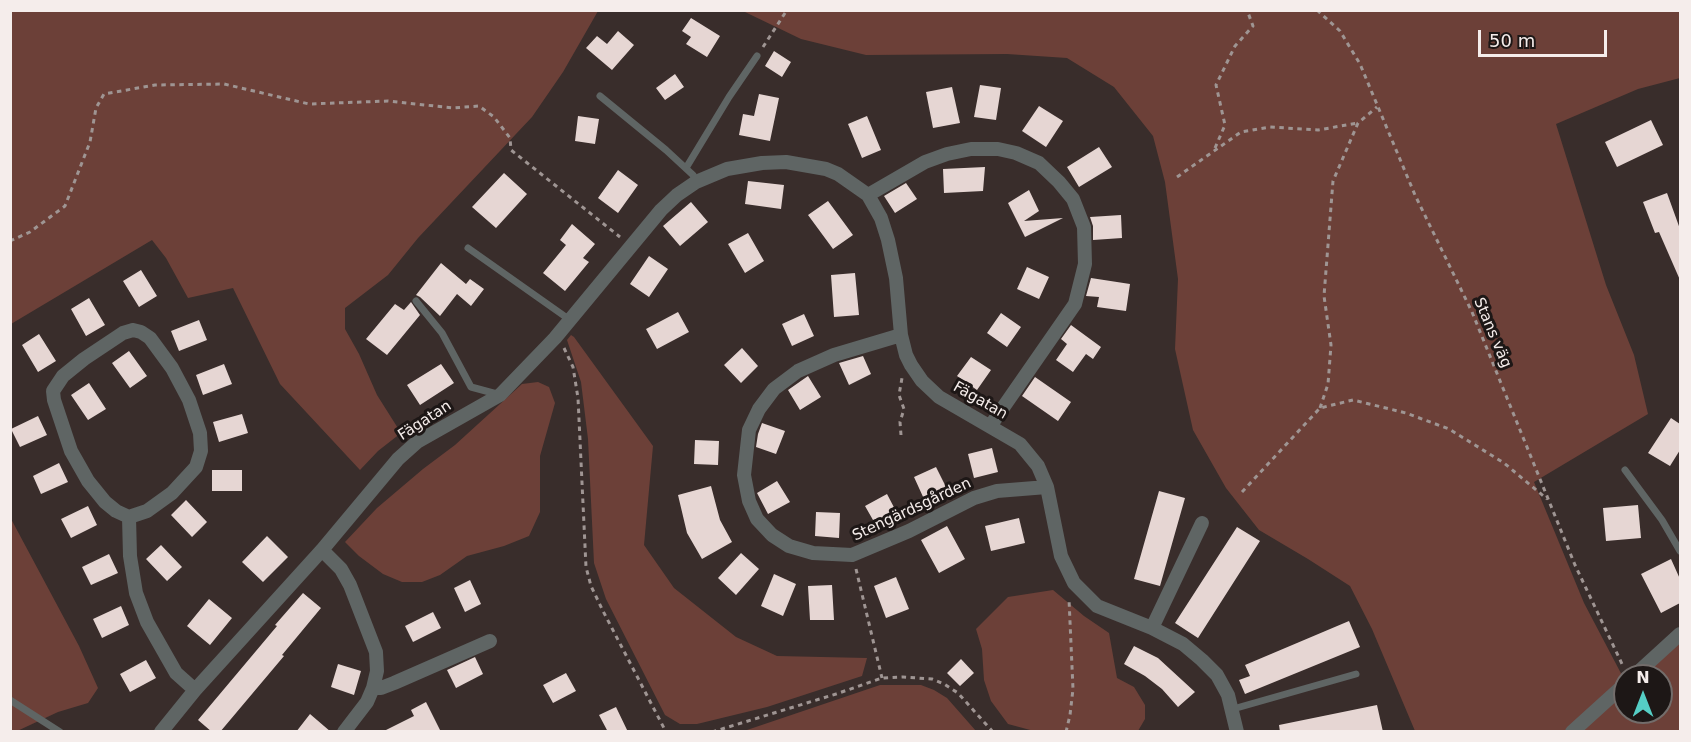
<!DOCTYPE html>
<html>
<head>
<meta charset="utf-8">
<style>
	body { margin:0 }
	#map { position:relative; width:1691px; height:742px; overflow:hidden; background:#392d2b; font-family:"DejaVu Sans",sans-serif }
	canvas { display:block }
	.frame { position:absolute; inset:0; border:12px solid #f5edeb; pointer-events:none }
	.north { position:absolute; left:1613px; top:664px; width:60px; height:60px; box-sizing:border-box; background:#1d1716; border:2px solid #736d6b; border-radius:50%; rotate:0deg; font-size:16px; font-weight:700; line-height:24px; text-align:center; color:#f5edeb }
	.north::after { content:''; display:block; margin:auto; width:21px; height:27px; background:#55cec5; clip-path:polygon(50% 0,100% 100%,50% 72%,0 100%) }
	.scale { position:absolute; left:1478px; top:30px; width:129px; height:27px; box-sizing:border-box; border:3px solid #f5edeb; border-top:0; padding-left:8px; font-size:18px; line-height:21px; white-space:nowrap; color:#f5edeb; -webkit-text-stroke:4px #1d1716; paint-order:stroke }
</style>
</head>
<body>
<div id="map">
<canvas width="1691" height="742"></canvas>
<div class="frame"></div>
<div class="north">N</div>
<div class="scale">50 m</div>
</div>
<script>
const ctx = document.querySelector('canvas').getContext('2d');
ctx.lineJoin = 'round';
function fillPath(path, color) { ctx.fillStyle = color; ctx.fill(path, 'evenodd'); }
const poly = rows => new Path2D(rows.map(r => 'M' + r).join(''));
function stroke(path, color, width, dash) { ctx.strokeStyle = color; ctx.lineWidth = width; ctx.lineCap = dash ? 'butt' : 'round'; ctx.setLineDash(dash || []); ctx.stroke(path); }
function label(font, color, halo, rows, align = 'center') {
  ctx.font = font + ' "DejaVu Sans",sans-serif'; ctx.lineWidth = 6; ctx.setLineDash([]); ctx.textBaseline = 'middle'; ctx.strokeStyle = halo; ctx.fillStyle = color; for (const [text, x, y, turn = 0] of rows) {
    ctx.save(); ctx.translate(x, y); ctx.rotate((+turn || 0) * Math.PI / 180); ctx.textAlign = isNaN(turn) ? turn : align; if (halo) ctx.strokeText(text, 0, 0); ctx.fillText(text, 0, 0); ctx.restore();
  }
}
const green = poly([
	[10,11,11,10,598,11,563,72,532,117,418,238,388,275,345,308,345,329,359,354,377,395,401,433,378,451,360,470,280,384,233,288,188,298,166,258,152,240,11,324],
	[709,11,1680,11,1680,78,1638,89,1556,124,1606,285,1634,355,1648,414,1534,482,1584,603,1625,681,1625,712,1661,712,1661,676,1640,676,1680,639,1680,731,1415,731,1372,629,1350,586,1308,559,1259,530,1226,488,1193,430,1175,349,1178,279,1165,182,1153,136,1114,87,1067,58,1007,54,866,55,801,39,745,12],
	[571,335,574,337,653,446,644,545,674,588,736,637,777,656,867,658,862,676,767,707,697,724,680,724,665,715,606,599,594,563,588,439,581,382,567,340],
	[538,382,549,387,555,403,540,456,540,512,529,536,504,546,467,556,440,575,422,582,402,582,383,574,359,556,345,542,377,508,423,469,455,445,522,384],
	[10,517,79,646,98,688,88,703,58,712,15,732,10,731],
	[1053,590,1084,616,1109,633,1117,678,1134,687,1145,705,1145,719,1138,731,1034,731,1008,724,991,701,984,680,982,649,976,629,1008,597],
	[880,685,921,685,934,690,947,698,976,731,744,731]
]);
const building = poly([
	[691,18,720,36,707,57,686,44,691,37,682,31],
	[618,31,634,45,612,70,586,48,597,36,607,44],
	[774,51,791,62,782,77,765,66],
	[675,74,684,87,665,100,656,88],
	[980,85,1001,88,996,120,974,117],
	[952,87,960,123,933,128,926,92],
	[759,94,779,98,770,141,739,135,743,114,754,116],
	[1039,106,1063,121,1046,147,1022,131],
	[578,116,599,119,595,144,575,141],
	[867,116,881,150,862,158,848,124],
	[1651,120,1663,145,1617,167,1605,142],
	[1099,147,1112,167,1079,187,1067,167],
	[985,167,983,191,944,193,943,169],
	[618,170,638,185,618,213,598,198],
	[504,173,527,194,496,228,472,207],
	[748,181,784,185,781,209,745,204],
	[906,183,917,199,895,213,884,196],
	[1029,190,1039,211,1024,221,1063,218,1025,237,1008,203],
	[1667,193,1680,229,1680,280,1659,232,1655,233,1643,202],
	[828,201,853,235,833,249,808,215],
	[691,202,708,222,680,246,663,226],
	[1121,215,1122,238,1093,240,1093,226,1090,217],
	[572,224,595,244,583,258,589,262,565,291,543,273,566,245,560,240],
	[748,233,764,261,745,273,728,244],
	[649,256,668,269,649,297,630,284],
	[441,263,466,284,470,279,484,289,471,306,457,294,440,316,420,297,416,295],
	[1027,267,1049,277,1039,299,1017,289],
	[141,270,157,296,139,307,123,281],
	[855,273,859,315,834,317,831,275],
	[1091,278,1130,284,1126,311,1097,307,1099,297,1086,296],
	[89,298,105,325,86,336,71,309],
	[411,302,420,315,387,355,366,339,395,304,404,310],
	[678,312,689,332,657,349,646,329],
	[1001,313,1021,327,1007,347,987,333],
	[804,314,814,336,792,346,782,324],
	[199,320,207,340,179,351,171,331],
	[1071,325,1101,347,1093,359,1086,354,1073,372,1056,360,1067,344,1061,339],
	[39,334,56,361,38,372,22,345],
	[742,348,758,366,741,383,724,365],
	[129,351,147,376,130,388,112,363],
	[863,356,871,374,849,385,839,363],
	[971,357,991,370,977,390,957,376],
	[224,364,232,384,203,395,196,375],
	[441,364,454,383,420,405,407,385],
	[808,376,821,397,800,410,788,390],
	[1035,377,1071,402,1058,421,1022,396],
	[89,383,106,409,88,420,71,395],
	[242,414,248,433,219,442,213,422],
	[38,416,47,435,20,447,11,429],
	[1671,418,1680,424,1680,450,1670,466,1648,453],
	[762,423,785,431,776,454,756,447,758,434],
	[695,440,719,441,718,465,694,464],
	[992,448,998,472,974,478,968,454],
	[59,463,68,482,41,494,33,476],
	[936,467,947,489,924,499,914,477],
	[212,470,242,470,242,491,212,491],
	[777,481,790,502,768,514,757,493],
	[711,486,720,520,732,542,702,559,687,533,678,495],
	[1159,491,1185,498,1160,586,1134,579],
	[887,494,898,515,877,527,865,506],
	[186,500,207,522,192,537,171,515],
	[1638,505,1641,538,1606,541,1603,508],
	[88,506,97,525,71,538,61,519],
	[816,512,840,513,839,538,815,536],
	[1019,518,1025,543,991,551,985,526],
	[947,526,965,559,939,573,921,540],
	[1237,527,1260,541,1198,638,1175,623],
	[267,536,288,557,263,582,242,562],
	[161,545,182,567,167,581,146,559],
	[741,553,759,569,736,595,718,578],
	[109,554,118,573,91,585,82,567],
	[1671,559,1680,579,1680,603,1661,613,1641,574],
	[774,574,796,584,783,616,761,606],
	[896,577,909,609,886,618,874,586],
	[470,580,481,604,465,612,454,588],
	[832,585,834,620,810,620,808,586],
	[303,593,321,608,282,655,284,656,220,732,212,732,198,720,277,626,275,625],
	[209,599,232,618,210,645,187,626],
	[121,606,129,625,102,638,93,619],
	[433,612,441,628,413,642,405,626],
	[1349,621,1360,647,1245,694,1239,680,1250,676,1245,665],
	[1134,646,1158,658,1195,692,1178,707,1162,689,1145,676,1124,664],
	[475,657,483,674,456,688,447,670],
	[961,659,974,673,960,686,947,673],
	[146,660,156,678,130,692,120,674],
	[338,664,361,671,354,695,331,687],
	[566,673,576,691,553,703,543,685],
	[426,702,441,732,382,732,414,716,411,710],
	[1377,705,1383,732,1280,732,1279,725],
	[616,707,628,732,608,732,599,715],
	[310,714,331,732,296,732]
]);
const path = poly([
	[1317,10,1340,31,1360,64,1415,195,1472,312,1575,565,1623,666],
	[763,47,787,10],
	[1215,148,1225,125,1216,85,1235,46,1253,26,1247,10],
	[1177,177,1241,132,1270,127,1318,130,1358,123],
	[10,241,30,232,65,206,90,142,96,108,104,94,155,85,224,84,309,104,388,101,453,108,479,106,494,117,510,138,511,150,620,237],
	[564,348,573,367,578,398,586,567,591,586,603,611,666,732],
	[1320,408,1328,384,1331,345,1324,296,1333,181,1358,123,1377,107],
	[901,435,900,422,904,409,899,395,902,378],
	[1242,492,1320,408,1353,400,1406,413,1449,429,1504,463,1547,499],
	[856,569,882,678],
	[712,732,836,694,882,678,903,677,932,679,944,684,958,693,993,732],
	[1066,732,1070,715,1073,689,1069,599]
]);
const lane = poly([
	[600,96,666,150,693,175,696,182],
	[686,168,729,97,757,56],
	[468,248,570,320],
	[416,301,442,333,471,387,497,394],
	[1625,470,1662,520,1680,551],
	[10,700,60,732],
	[1233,709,1356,674]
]);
const street = poly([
	[868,195,925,162,947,154,971,149,998,149,1016,153,1039,163,1059,182,1073,199,1084,227,1085,264,1075,304,991,425],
	[133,330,141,332,150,338,172,368,189,400,200,433,201,451,196,467,172,493,147,511,129,517,116,511,105,502,88,481,71,451,54,400,53,391,63,376,84,359,123,333,133,330],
	[901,335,834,355,798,371,774,389,759,409,749,430,744,475,749,501,757,519,772,535,789,546,813,553,852,555,909,531,974,498,997,491,1047,487],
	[129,517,130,556,136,593,147,622,176,673,195,690],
	[322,550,341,569,350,585,376,652,377,671,373,688,367,702,344,732],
	[1152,628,1202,523],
	[1634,676,1680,634],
	[373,688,381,688,394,683,490,641],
	[161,732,195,690,322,550,398,459,417,442,500,395,555,338,661,210,677,195,696,182,727,169,762,163,786,162,826,169,838,174,868,195,881,218,888,240,896,278,901,335,906,355,911,365,922,381,939,397,1020,444,1038,466,1047,487,1061,556,1074,583,1097,606,1152,628,1183,644,1202,660,1217,675,1228,695,1237,732],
	[1572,732,1625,684]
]);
const streetNames = [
	["Stans väg",1492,333,67],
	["Fägatan",980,401,30],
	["Fägatan",425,421,-33],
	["Stengärdsgården",912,510,-25]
];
fillPath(green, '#6c4038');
fillPath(building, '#e6d6d3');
stroke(path, '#9f9593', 3, [4.5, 4.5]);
stroke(lane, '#5f6564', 7);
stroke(street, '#5f6564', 14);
label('15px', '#f5edeb', '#1d1716', streetNames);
</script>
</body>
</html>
